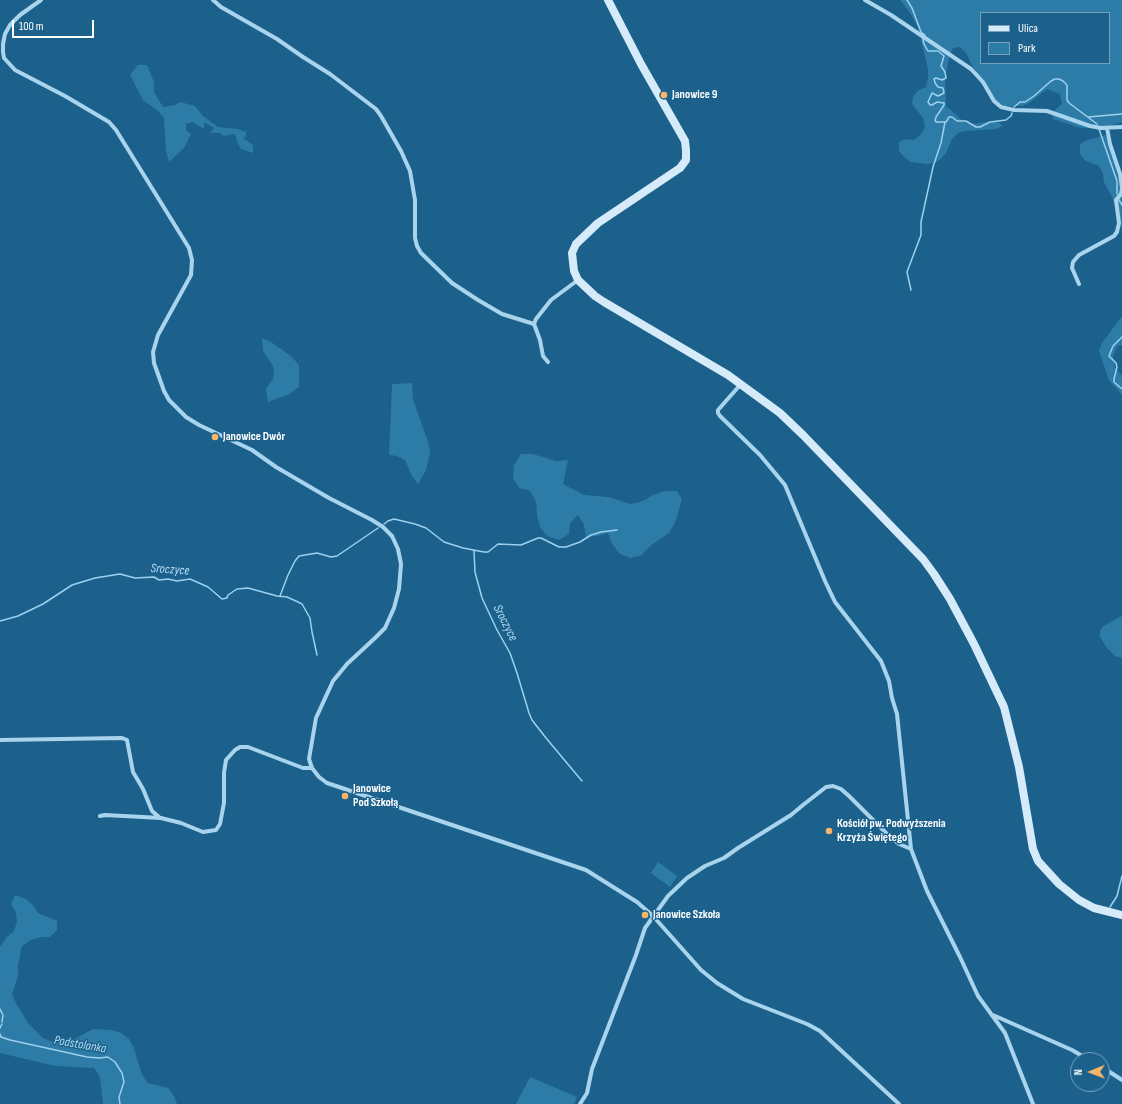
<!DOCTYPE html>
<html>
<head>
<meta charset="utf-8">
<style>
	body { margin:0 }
	#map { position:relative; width:1122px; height:1104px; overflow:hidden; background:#1c618c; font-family:"Sofia Sans Condensed",sans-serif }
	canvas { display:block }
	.legend { position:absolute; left:980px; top:12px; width:130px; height:52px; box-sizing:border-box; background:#1c618c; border:1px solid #77a0ba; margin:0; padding:5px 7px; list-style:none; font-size:12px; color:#fff }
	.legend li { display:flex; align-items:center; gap:8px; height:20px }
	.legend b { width:20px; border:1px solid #77a0ba }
	.north { position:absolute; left:1070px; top:1052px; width:40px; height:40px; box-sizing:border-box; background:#1c618c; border:1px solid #77a0ba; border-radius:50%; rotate:269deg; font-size:11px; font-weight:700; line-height:16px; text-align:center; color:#fff }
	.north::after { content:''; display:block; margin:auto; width:14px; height:18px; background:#fdb667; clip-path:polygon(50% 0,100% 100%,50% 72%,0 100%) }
	.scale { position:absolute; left:12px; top:20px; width:82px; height:18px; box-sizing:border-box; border:2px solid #fff; border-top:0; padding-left:5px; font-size:12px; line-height:14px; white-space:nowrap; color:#fff; -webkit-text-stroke:3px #1c618c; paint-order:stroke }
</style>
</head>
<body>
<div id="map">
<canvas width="1122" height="1104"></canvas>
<ul class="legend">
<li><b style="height:5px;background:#d5ebf9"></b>Ulica</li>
<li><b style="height:11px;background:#2d7ba7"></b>Park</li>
</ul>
<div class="north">N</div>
<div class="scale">100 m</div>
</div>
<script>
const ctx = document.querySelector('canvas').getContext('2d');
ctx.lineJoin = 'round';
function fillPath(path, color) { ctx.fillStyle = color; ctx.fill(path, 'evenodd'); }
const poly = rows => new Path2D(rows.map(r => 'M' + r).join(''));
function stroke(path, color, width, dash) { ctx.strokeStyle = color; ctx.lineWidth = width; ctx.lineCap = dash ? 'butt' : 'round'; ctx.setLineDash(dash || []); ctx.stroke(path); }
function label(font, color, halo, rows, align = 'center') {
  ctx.font = font + ' "Sofia Sans Condensed",sans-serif'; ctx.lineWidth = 3; ctx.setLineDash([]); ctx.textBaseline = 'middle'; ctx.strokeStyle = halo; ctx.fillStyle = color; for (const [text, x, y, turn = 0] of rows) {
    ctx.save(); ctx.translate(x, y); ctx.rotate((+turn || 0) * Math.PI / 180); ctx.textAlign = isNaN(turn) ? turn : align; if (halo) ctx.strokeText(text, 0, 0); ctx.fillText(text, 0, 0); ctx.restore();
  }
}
const green = poly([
	[900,0,1122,0,1122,122,1110,126,1102,126,1091,128,1081,128,1053,119,1053,113,1057,108,1062,104,1060,94,1047,89,1029,103,1022,106,1006,106,998,103,981,83,966,53,960,47,953,48,950,54,945,77,946,106,964,122,972,124,997,121,1003,126,996,129,965,131,958,133,952,139,946,153,941,159,934,163,927,164,911,162,904,157,899,151,899,142,906,139,914,140,921,134,925,127,923,118,912,104,913,96,919,90,926,87,928,78,928,69,918,28,911,14],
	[981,13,1109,13,1109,63,981,63],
	[138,65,147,65,154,82,154,92,163,107,175,105,180,102,195,106,203,116,218,127,238,129,246,132,246,136,243,138,253,145,253,153,241,149,237,142,235,134,224,136,220,133,210,133,214,128,204,122,204,129,192,122,186,124,186,130,191,134,184,148,169,162,166,150,164,118,157,110,143,100,130,75],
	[1106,135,1122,190,1122,229,1112,197,1104,182,1103,174,1099,166,1084,160,1080,153,1080,144,1087,140],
	[1122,316,1122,345,1117,346,1113,356,1115,367,1122,376,1122,395,1109,380,1099,351,1102,343],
	[262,338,271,342,291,356,299,365,299,387,290,394,268,402,266,389,273,379,274,372,273,366,263,351],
	[412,383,413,399,429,445,430,453,426,470,418,484,412,476,405,460,397,456,389,455,392,384],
	[521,454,533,454,556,461,568,460,563,484,584,495,608,497,631,504,643,501,653,495,665,491,677,491,682,499,675,523,669,533,650,546,642,555,631,558,620,554,612,544,608,533,597,536,586,537,584,525,578,515,570,523,569,534,559,540,547,536,540,527,537,515,536,502,530,491,519,488,513,478,514,465],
	[1122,616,1122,658,1115,656,1107,648,1100,637,1100,631,1103,626],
	[658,862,677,876,670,887,651,873],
	[15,895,26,899,33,905,38,913,57,921,57,930,50,937,41,937,31,940,22,946,18,965,18,976,12,994,16,1003,28,1023,43,1038,53,1042,74,1039,93,1029,112,1030,121,1033,129,1039,134,1048,142,1075,148,1083,168,1088,174,1096,177,1104,103,1104,100,1077,94,1068,55,1066,0,1053,0,947,6,938,14,931,17,922,16,913,11,904],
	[530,1077,577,1097,574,1104,516,1104]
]);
const stream = poly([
	[907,0,912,8,921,32,925,35],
	[923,39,924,44,928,51,938,51,944,56,941,66,945,72,946,78,942,80,936,78,934,79,935,83,938,87,943,88,944,93,938,96,932,93,928,102,930,105,932,105,937,102,944,103,944,105,936,117,935,121,937,122,946,122,949,117,952,117,957,121,966,121,976,127,980,127,990,122,1006,120,1011,116,1012,113],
	[1014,107,1020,102,1025,102,1034,96,1051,81,1055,79,1059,79,1063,81,1067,85,1067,100,1069,103,1097,124],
	[1088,117,1122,114],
	[1099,129,1117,181,1117,194],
	[1119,200,1122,205],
	[911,290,907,272,921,235,921,222,933,167,941,143,945,122],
	[1122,337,1113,346,1109,356,1116,363,1117,367,1114,379,1114,382,1122,389],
	[384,524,388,521,394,519,415,524,426,528,444,542,463,548,484,552,488,552,498,544,521,545,538,538,541,538,559,547,566,547,580,542,591,535,601,532,617,530],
	[474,551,475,572,482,598,497,630,510,653,517,673,529,713,532,720,546,738,582,781],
	[280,596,288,575,295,561,299,556,317,553,331,557,337,556,378,528],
	[0,621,18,616,43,604,72,585,95,578,120,574,135,578,154,577,159,580,168,579,177,581,190,579,208,587,222,599,227,598,228,595,237,589,248,588,277,596,287,597,298,602,302,604,310,618,312,632,317,655],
	[1110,907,1117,896,1122,876],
	[0,1009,3,1015,2,1022],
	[0,1028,2,1024],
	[0,1034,1,1037,10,1040,87,1057,99,1058,108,1057,115,1062,122,1073,124,1082,119,1097,120,1104]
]);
const street = poly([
	[41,0,20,15,10,25,5,34,3,44,3,52,4,58,15,70,65,96,109,122,116,130,189,248,192,260,191,275,158,335,153,352,154,363,164,391,169,400,186,417,199,425,252,450,276,467,329,498,372,520,383,527,392,536,398,549,401,564,399,589,394,608,385,628,375,638,347,664,333,681,316,718,309,759,312,768,319,777,327,783,586,870,637,902,653,916,701,970,717,983,743,999,807,1024,820,1031,899,1104],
	[213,0,221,7,277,39,303,57,330,74,376,109,381,116,401,151,410,171,415,200,415,238,417,246,421,253,452,283,478,300,502,314,534,324],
	[865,0,891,15,971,69,983,82,994,101,1001,107,1014,110,1047,111,1090,126,1101,128,1122,127],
	[1107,128,1110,144,1120,174,1122,188],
	[1079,284,1072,268,1073,262,1079,255,1114,236,1117,232,1119,223,1116,200,1121,194,1122,189],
	[548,362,543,356,540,340,534,324,536,319,551,300,578,280],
	[741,384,718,410,718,413,720,416,760,455,785,485,825,581,835,602,881,661,889,681,892,698,897,714,911,849,927,891,960,957,978,996,1005,1033,1033,1104],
	[0,740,122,738,127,740,133,772,143,789,152,811,159,817],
	[100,816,105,815,161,818,181,823,203,832,216,830,220,824,224,803,224,773,226,760,235,750,240,747,248,747,303,768,312,768],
	[993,1015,1072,1050,1089,1060],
	[1102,1067,1122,1080],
	[580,1104,587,1093,592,1069,636,955,645,928,668,896,687,878,705,866,724,858,738,848,791,815,803,805,826,787,833,786,841,789,849,796,890,837,899,844,911,849]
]);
const secondary = poly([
	[608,0,641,64,685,141,686,150,686,160,680,168,598,223,576,244,572,253,574,271,578,280,595,296,604,302,728,375,780,413,803,435,923,559,934,574,950,599,974,644,1004,707,1019,767,1033,849,1038,861,1059,884,1079,900,1094,908,1122,915]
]);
const markers = [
	[664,95,4,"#fdb667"],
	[215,437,4,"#fdb667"],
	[345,796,4,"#fdb667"],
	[829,831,4,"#fdb667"],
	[645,915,4,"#fdb667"]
];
const poiNames = [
	["Janowice 9",672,95],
	["Janowice Dwór",223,437],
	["Janowice",353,789],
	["Pod Szkołą",353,803],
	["Kościół pw. Podwyższenia",837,824],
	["Krzyża Świętego",837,838],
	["Janowice Szkoła",653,915]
];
const waterNames = [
	["Sroczyce",170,570,4],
	["Sroczyce",505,623,63],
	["Podstolanka",80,1045,10]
];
fillPath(green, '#2d7ba7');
stroke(stream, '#9cd1ee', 1.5);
stroke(street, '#a9d4ed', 4);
stroke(secondary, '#d5ebf9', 8);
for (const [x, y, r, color] of markers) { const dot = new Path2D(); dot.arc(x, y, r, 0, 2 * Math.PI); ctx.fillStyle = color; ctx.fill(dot); stroke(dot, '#1c618c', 1.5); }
label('bold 12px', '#fff', '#1c618c', poiNames, 'left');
label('italic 13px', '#b4ddf4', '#1c618c', waterNames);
</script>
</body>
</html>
